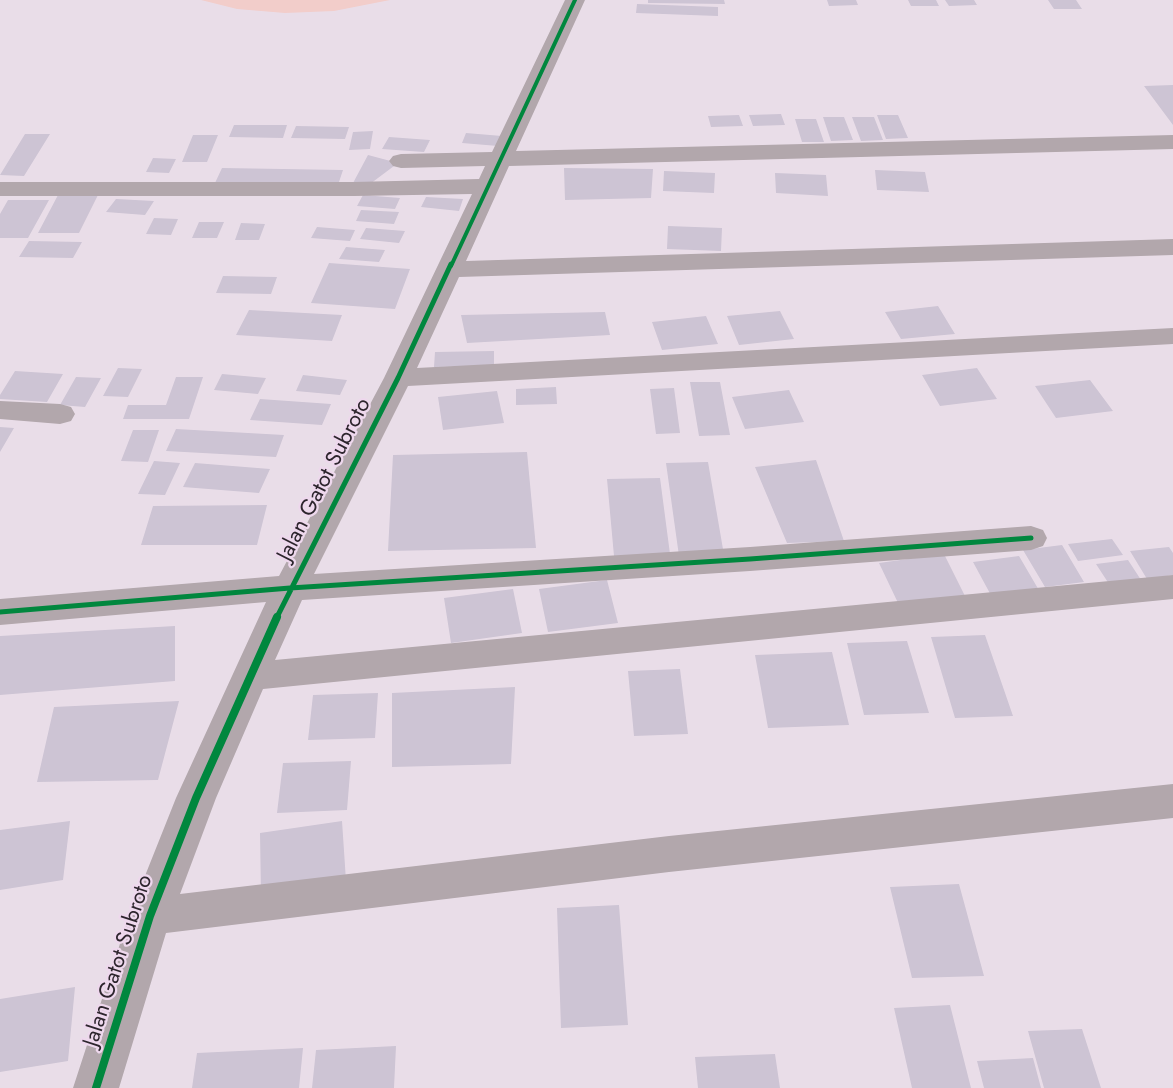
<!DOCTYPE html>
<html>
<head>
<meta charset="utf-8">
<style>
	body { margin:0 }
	canvas { display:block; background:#e9dde8 }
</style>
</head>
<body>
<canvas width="1173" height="1088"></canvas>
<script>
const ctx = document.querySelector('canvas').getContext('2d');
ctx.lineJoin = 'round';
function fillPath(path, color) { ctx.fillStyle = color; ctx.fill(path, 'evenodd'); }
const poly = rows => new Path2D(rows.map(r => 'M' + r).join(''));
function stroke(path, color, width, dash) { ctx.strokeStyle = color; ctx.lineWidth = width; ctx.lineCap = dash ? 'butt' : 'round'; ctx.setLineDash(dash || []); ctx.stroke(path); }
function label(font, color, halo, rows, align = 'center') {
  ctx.font = font + ' Jost,sans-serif'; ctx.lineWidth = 4.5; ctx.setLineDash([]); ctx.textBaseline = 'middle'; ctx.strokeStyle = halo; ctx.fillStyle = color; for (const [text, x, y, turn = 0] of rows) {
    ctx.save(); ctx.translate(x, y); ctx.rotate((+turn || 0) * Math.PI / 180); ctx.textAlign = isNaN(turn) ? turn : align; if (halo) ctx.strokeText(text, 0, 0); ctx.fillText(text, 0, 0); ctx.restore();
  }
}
const green = poly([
	[201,0,390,0,334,11,285,13,237,9]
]);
const building = poly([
	[648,0,724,0,725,4,648,3],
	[827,0,856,0,858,5,829,6],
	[908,0,936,0,939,6,911,6],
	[945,0,974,0,977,5,949,6],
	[1048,0,1076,0,1082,9,1054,9],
	[637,4,718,7,718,16,636,13],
	[1173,85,1173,125,1144,86],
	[781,114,785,125,753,126,749,115],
	[739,115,743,126,711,127,708,116],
	[877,115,898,115,908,138,886,139],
	[823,117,844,117,853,140,831,141],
	[852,117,874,117,883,140,861,141],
	[795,119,816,119,824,142,802,142],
	[234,125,287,125,283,138,229,137],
	[296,126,349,127,345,139,291,138],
	[373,131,370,149,349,150,353,132],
	[466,133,502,136,498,146,462,143],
	[25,134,50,134,24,176,0,175],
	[193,135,218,135,207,162,182,162],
	[389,137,430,140,424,152,382,149],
	[368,155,398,163,370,184,353,183],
	[153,158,176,159,169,173,146,172],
	[222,168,343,170,338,185,215,183],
	[564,168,653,169,651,198,565,200],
	[875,170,925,172,929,192,877,190],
	[664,171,715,173,714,193,663,191],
	[775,173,826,175,828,196,776,193],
	[58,195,98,195,79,233,38,233],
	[363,195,400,198,395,209,357,206],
	[426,197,463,199,459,211,421,207],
	[116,199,154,201,145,215,106,212],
	[8,200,49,200,28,238,0,238,0,214],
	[361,210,399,212,394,224,356,221],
	[154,218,178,219,171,235,146,234],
	[199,222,224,222,217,238,192,238],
	[241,223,265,224,259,240,235,240],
	[668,226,722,228,721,251,667,249],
	[317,227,355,230,350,241,311,238],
	[366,228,405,231,399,243,360,239],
	[29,241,82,242,73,258,19,257],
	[346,247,385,250,379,262,339,259],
	[329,263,410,269,395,309,311,303],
	[223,276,277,277,271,294,216,293],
	[938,306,955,334,901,339,885,312],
	[249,310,342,315,332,341,236,335],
	[780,311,794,339,739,345,727,316],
	[605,312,610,335,467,343,461,315],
	[706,316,718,344,662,350,652,322],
	[494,351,494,366,434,367,435,352],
	[118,368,142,369,128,397,103,396],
	[977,368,997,399,940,406,922,375],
	[15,371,63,374,47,402,0,399,0,395],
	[222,374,266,378,258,394,214,390],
	[303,375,347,380,340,395,296,391],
	[76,377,101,378,85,407,60,405],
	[176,377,203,377,189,419,123,419,128,405,166,405],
	[1090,380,1113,411,1056,418,1035,386],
	[690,382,720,382,730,435,699,436],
	[556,387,557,404,516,405,516,389],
	[674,388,680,433,656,434,650,389],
	[789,390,804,422,745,429,732,397],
	[497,391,504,423,443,430,438,397],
	[260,399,331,404,322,425,250,420],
	[0,427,14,428,0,452],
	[176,429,284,435,276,457,166,451],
	[133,430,159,430,148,462,121,461],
	[527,452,536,548,388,551,393,455],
	[816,460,844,541,787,543,755,467],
	[154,461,180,463,165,495,138,494],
	[708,462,724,555,679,556,666,463],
	[195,463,270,469,259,493,183,487],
	[660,478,670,554,614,556,607,479],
	[267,505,257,545,141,545,153,506],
	[1112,539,1123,555,1078,561,1068,544],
	[1062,545,1084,582,1045,587,1023,550],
	[1169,547,1173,553,1173,575,1147,579,1130,551],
	[944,554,965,596,899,605,879,563],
	[1019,556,1040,592,993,599,973,562],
	[1128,560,1143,583,1111,587,1096,564],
	[607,580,618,623,548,632,539,589],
	[513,589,522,633,451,643,444,598],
	[175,626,175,681,0,695,0,636],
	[985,635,1013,716,955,718,931,637],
	[907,641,929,713,864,715,847,643],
	[832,652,849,725,768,728,755,655],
	[680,669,688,734,634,736,628,671],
	[515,687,511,764,392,767,392,693],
	[378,693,375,738,308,740,313,695],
	[179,701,158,780,37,782,54,707],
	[351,761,347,810,277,813,283,763],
	[70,821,63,880,0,890,0,830],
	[342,821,346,881,261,894,260,833],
	[959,884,984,976,912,978,890,887],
	[619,905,628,1025,561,1028,557,908],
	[75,987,68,1061,0,1072,0,999],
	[950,1005,971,1088,912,1088,894,1008],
	[1082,1029,1101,1088,1044,1088,1028,1031],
	[396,1046,394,1088,312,1088,316,1050],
	[303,1048,299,1088,192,1088,197,1053],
	[775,1054,780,1088,698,1088,695,1057],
	[1033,1058,1041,1088,984,1088,977,1061]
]);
const minor = poly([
	[565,0,585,0,516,151,1173,135,1173,149,509,166,466,261,1173,239,1173,255,459,277,417,368,1173,328,1173,344,408,386,314,574,750,547,1031,526,1043,530,1047,538,1043,546,1031,550,750,571,302,600,275,660,1173,575,1173,599,263,689,216,798,180,894,669,836,1173,784,1173,818,669,872,166,933,119,1088,73,1088,129,916,176,798,266,602,0,625,0,599,279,576,384,378,472,194,354,196,0,196,0,182,354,182,479,179,485,166,401,168,393,166,389,161,393,156,401,154,492,152,565,0],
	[0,401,60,404,71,407,75,414,71,421,60,424,0,419,0,401]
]);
const cyclewayFar2 = poly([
	[451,266,575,0]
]);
const cyclewayFar1 = poly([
	[0,612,290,588,750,559,1031,538],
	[276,619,398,378,451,264]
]);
const cycleway = poly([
	[96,1088,150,916,196,798,277,617]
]);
const streetNames = [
	["Jalan Gatot Subroto",325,480,-63],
	["Jalan Gatot Subroto",119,961,-72]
];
fillPath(green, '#f2cdca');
fillPath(building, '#cdc4d4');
fillPath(minor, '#b2a7ac');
stroke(cyclewayFar2, '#00873e', 4);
stroke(cyclewayFar1, '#00873e', 5);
stroke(cycleway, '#00873e', 8);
label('22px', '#2d252d', '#eed8ed', streetNames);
</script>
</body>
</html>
